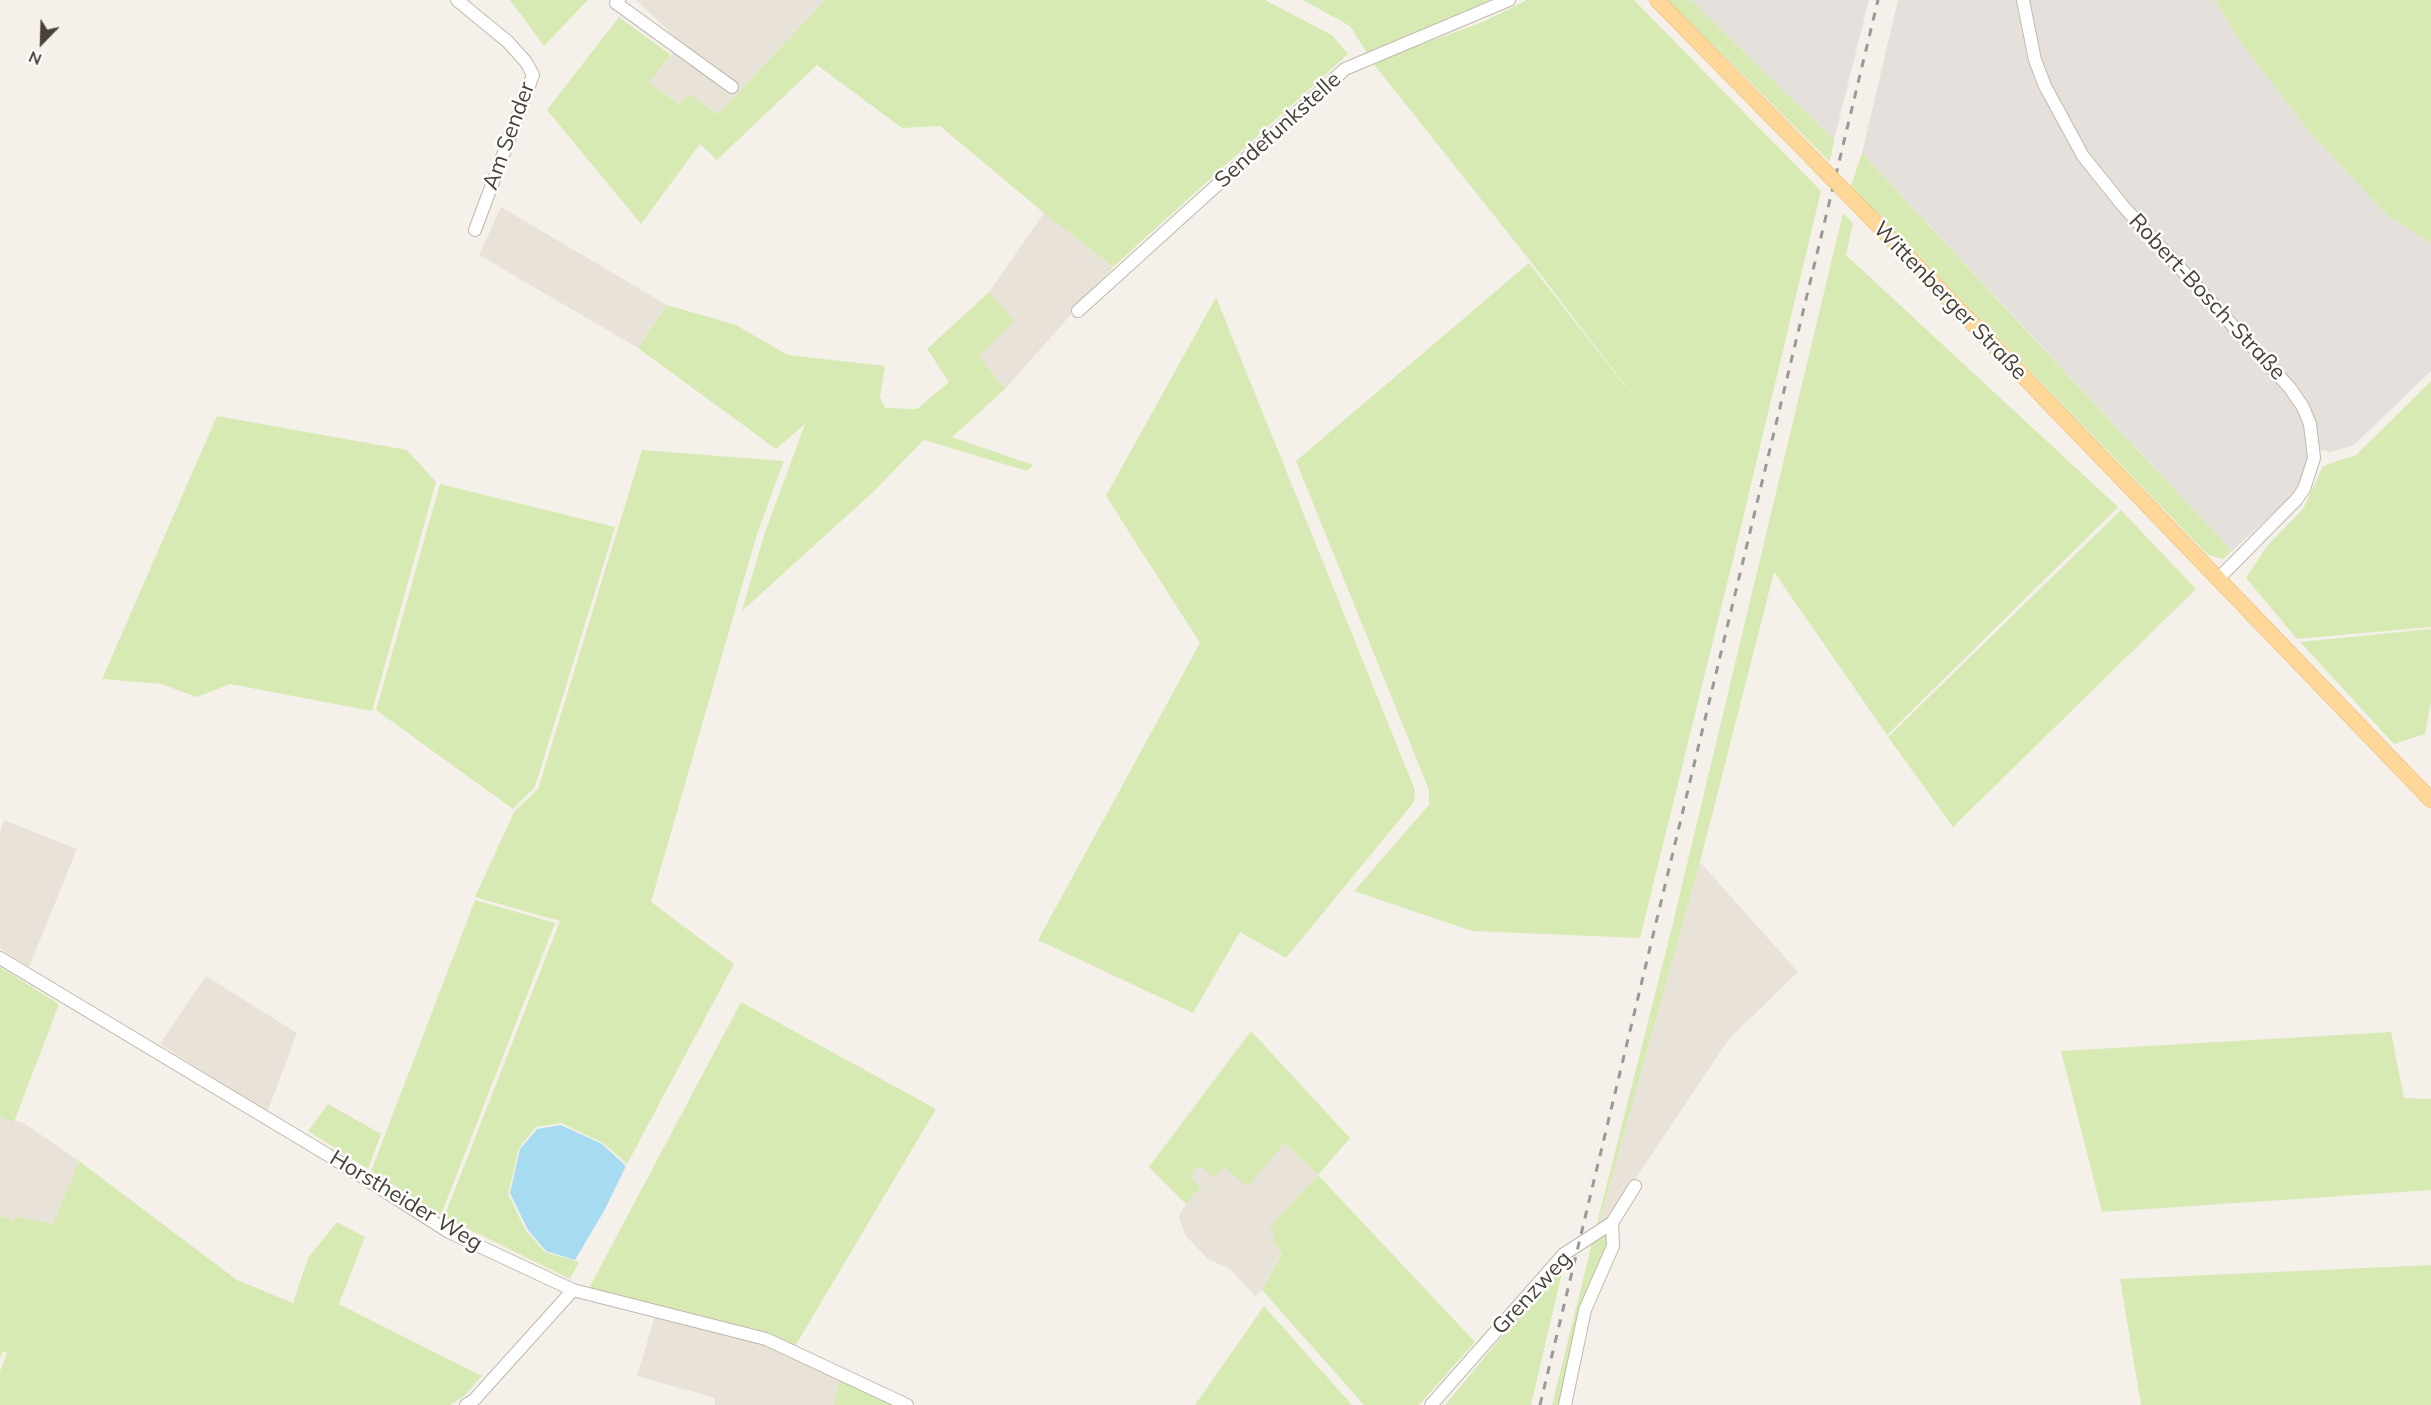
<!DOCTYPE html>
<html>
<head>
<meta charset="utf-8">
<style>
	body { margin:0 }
	#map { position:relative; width:2431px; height:1405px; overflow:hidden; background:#f5f1ea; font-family:Mulish,sans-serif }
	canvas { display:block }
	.north { position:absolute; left:12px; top:12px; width:60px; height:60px; -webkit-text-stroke:4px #fff; paint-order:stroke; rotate:203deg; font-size:16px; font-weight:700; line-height:24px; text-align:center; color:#4a4138 }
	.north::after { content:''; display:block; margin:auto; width:21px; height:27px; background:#4a4138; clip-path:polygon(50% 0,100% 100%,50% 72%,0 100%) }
</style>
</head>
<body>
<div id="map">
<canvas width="2431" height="1405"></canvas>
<div class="north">N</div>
</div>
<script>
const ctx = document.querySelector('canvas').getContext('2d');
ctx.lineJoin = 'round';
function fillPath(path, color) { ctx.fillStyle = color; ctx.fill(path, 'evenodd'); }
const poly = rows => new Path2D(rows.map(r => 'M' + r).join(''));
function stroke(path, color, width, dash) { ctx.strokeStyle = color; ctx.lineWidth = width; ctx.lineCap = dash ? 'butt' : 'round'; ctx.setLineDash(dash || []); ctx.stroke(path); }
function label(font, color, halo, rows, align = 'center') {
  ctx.font = font + ' Mulish,sans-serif'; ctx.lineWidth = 5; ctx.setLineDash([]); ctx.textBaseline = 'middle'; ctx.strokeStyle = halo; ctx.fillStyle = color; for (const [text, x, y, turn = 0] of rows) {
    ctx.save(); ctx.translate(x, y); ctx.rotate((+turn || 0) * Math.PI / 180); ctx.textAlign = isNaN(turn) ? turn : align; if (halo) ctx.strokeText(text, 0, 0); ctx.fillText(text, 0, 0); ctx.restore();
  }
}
const residential = poly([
	[636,0,825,0,718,114,689,94,679,104,649,83,681,43],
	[501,207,667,305,638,348,479,255],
	[1044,213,1113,267,1005,389,979,356,1013,321,989,292],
	[4,820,77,849,29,967,0,949,0,834],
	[1700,862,1798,972,1729,1039,1611,1215,1598,1227],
	[206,976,297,1033,267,1113,160,1044],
	[0,1117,24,1123,79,1161,53,1224,16,1216,13,1221,0,1216],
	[1284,1143,1318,1175,1270,1227,1274,1231,1272,1241,1282,1252,1262,1290,1255,1296,1230,1269,1208,1259,1185,1235,1179,1216,1186,1204,1201,1187,1190,1176,1199,1165,1223,1167],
	[655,1316,766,1341,840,1379,834,1405,715,1405,715,1398,637,1376]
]);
const industrial = poly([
	[1691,0,1869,0,1834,140],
	[1898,0,2215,0,2240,42,2313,136,2388,216,2431,243,2431,371,2354,445,2330,452,2324,450,2307,458,2299,485,2292,496,2232,551,1862,153]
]);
const green = poly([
	[510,0,588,0,544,46],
	[825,0,1265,0,1332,35,1348,54,1113,267,1044,213,940,126,902,128,817,65,717,160,700,144,641,224,547,110,619,17,671,55,649,83,679,104,689,94,718,114],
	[1303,0,1491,0,1367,53,1350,26],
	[1527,0,1634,0,1821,191,1739,535,1640,938,1472,931,1354,891,1429,805,1429,790,1296,461,1529,263,1651,419,1531,262,1372,62,1483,22],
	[1668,0,1691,0,1834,140,1830,162],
	[2215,0,2431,0,2431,243,2388,216,2313,136,2240,42],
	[1862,153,2009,312,2232,551,2223,559,2208,555,1851,186],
	[1843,213,1853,223,1846,255,2118,507,1887,735,1774,572,1700,862,1598,1227,1596,1227,1671,931],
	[989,292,1014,321,979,356,1005,389,952,437,1033,465,1027,471,924,440,873,492,742,611,764,535,805,424,776,449,638,348,667,305,736,325,788,355,885,366,880,397,885,408,917,409,949,382,927,349],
	[1216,297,1415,790,1414,802,1286,958,1240,932,1193,1013,1038,940,1200,643,1106,496],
	[2431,381,2431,627,2297,639,2246,578,2267,546,2303,509,2323,466,2356,455],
	[217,416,407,450,436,482,372,711,230,684,197,697,161,684,102,679],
	[642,450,784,461,757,534,651,902,734,964,627,1164,603,1143,561,1123,536,1127,519,1148,508,1194,526,1231,545,1252,579,1262,570,1279,444,1217,560,921,475,897,514,812,538,789],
	[440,484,615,527,535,787,513,809,376,710],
	[2121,510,2196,589,1953,827,1888,737],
	[2431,629,2431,702,2425,734,2394,744,2300,642],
	[475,900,555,923,441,1215,371,1171],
	[0,967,59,1004,14,1122,0,1117],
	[741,1002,936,1109,794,1348,587,1292],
	[1251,1031,1350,1138,1318,1175,1475,1342,1419,1405,1364,1405,1262,1290,1282,1253,1272,1241,1274,1231,1269,1227,1318,1175,1284,1143,1248,1187,1224,1167,1214,1178,1199,1165,1190,1176,1201,1187,1186,1204,1149,1167],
	[2391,1032,2404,1098,2431,1099,2431,1190,2102,1212,2061,1051],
	[328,1104,381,1134,368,1169,308,1131],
	[79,1161,237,1280,293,1303,308,1258,337,1222,365,1237,339,1304,482,1376,464,1396,450,1405,0,1405,0,1371,7,1353,3,1351,0,1358,0,1216,13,1221,16,1216,53,1224],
	[1606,1235,1610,1237,1599,1263,1561,1405,1552,1405,1592,1243],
	[1565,1260,1531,1405,1445,1405],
	[2431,1265,2431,1405,2141,1405,2120,1279],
	[1264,1306,1352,1405,1353,1405,1195,1405],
	[840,1379,896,1405,834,1405]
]);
const water = poly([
	[561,1125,602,1144,626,1166,604,1211,575,1260,546,1251,528,1230,510,1193,520,1149,537,1129]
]);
const minor = poly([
	[457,0,508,42,526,62,533,75,475,230],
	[619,0,616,3,732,87],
	[2023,0,2035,60,2045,86,2083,156,2123,206,2290,388,2303,407,2310,424,2314,458,2304,489,2296,500,2218,579],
	[1078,311,1345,69,1509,0],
	[0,958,328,1155,449,1232,573,1290,766,1339,907,1405],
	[466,1405,474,1400,573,1290],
	[1431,1405,1564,1254,1612,1223,1635,1186],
	[1565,1405,1585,1310,1613,1246,1612,1223]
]);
const major = poly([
	[1657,0,1822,168],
	[1867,214,2431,800]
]);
const rail = poly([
	[1540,1405,1878,0]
]);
const majorBridge = poly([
	[1822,168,1867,214]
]);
const streetNames = [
	["Sendefunkstelle",1278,130,-42],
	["Am Sender",509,136,-70],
	["Robert-Bosch-Straße",2207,297,47],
	["Wittenberger Straße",1950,301,46],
	["Horstheider Weg",406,1201,31],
	["Grenzweg",1532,1293,-47]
];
fillPath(residential, '#e9e2d8');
fillPath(industrial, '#e5e0db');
fillPath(green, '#d7eab3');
fillPath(water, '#a6dbf2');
stroke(minor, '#c1b8ac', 14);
stroke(major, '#e7b367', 16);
stroke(minor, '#fff', 12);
stroke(major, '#ffd799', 15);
stroke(rail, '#999', 3, [8, 8]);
stroke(majorBridge, '#e7b367', 16, []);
stroke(majorBridge, '#ffd799', 15);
label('22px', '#4a4138', '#fff', streetNames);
</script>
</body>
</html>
